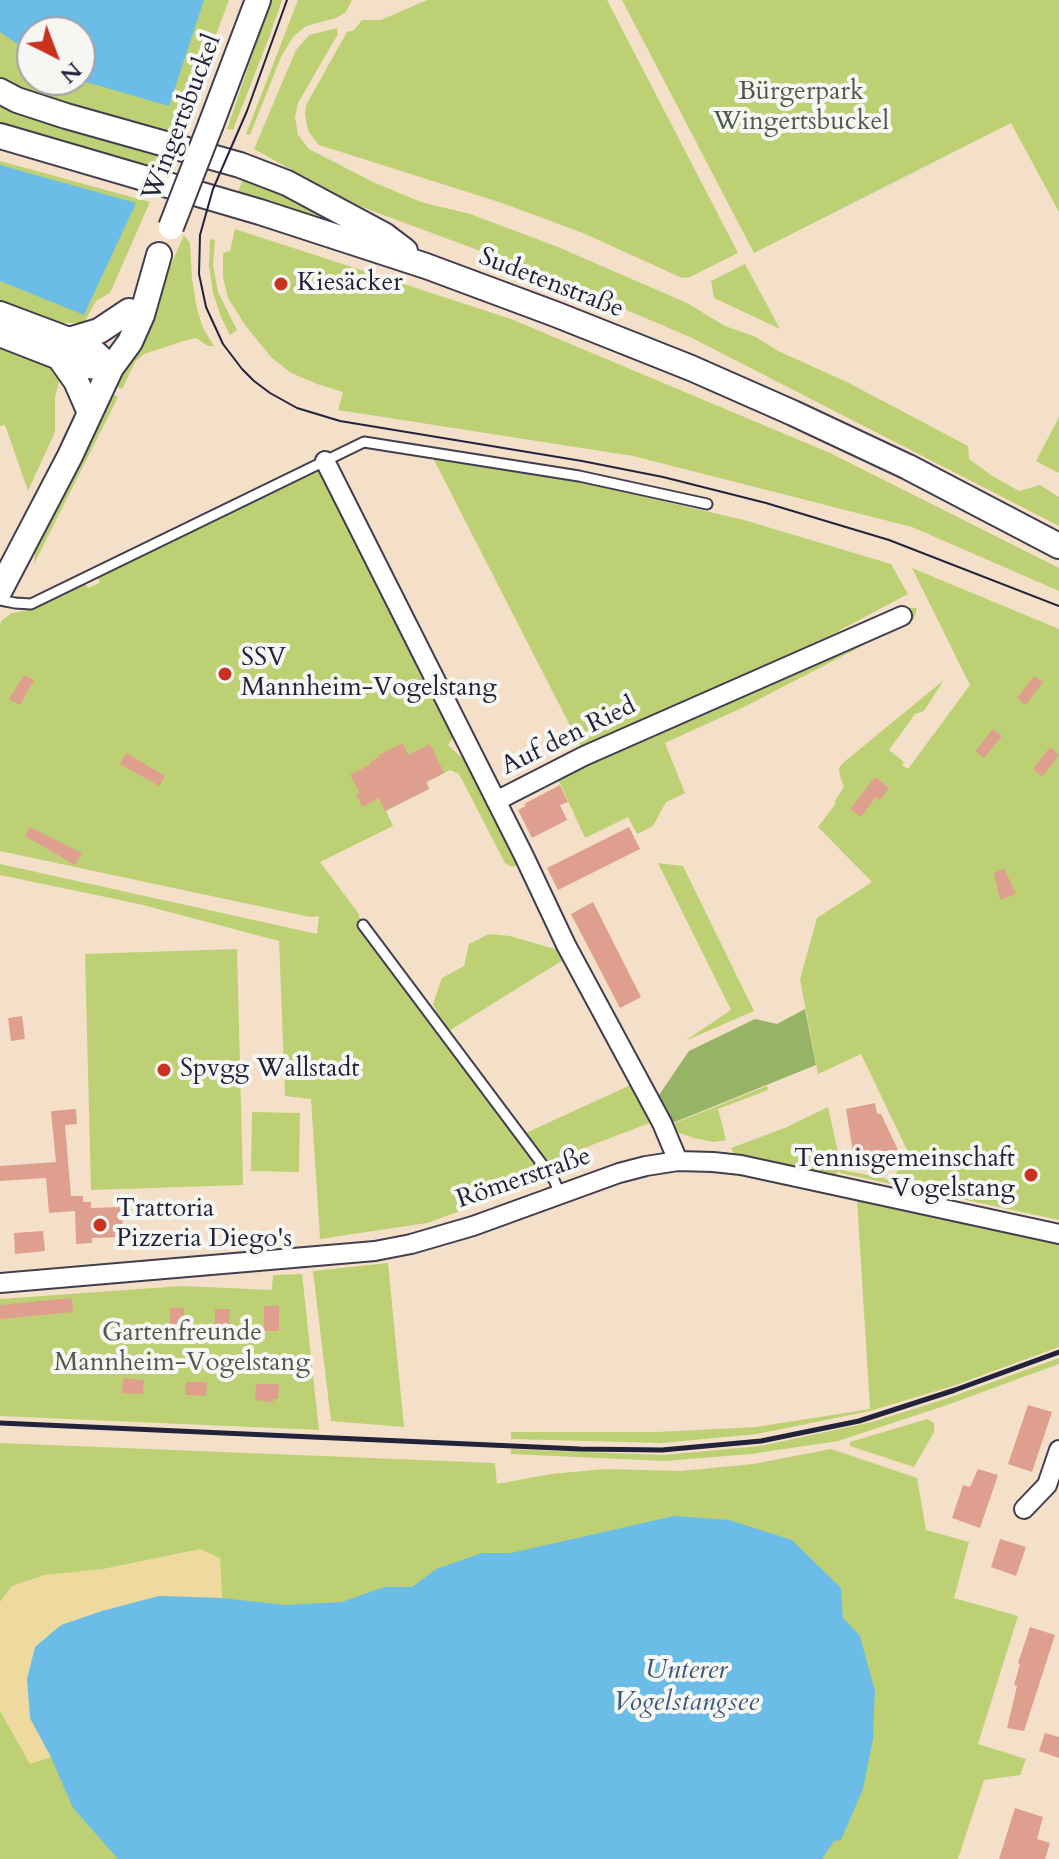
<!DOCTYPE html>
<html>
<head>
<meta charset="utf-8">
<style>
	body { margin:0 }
	#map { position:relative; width:1059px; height:1859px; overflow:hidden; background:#f4e0c9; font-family:Cardo,serif }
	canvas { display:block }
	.north { position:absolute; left:16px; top:16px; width:80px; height:80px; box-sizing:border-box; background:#f6f6f2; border:2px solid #a1a1a9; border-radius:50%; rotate:138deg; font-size:22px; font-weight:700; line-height:32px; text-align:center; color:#22223b }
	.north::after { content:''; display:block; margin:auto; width:28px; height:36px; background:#c8321e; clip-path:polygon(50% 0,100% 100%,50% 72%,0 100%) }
</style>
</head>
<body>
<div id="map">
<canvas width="1059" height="1859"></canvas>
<div class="north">N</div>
</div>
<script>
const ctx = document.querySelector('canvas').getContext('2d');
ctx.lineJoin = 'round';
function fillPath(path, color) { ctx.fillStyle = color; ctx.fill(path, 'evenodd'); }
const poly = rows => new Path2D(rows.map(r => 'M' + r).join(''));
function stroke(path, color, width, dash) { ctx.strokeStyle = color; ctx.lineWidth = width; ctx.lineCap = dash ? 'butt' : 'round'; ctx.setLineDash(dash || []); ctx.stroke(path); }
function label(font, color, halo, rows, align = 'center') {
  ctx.font = font + ' Cardo,serif'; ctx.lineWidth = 8; ctx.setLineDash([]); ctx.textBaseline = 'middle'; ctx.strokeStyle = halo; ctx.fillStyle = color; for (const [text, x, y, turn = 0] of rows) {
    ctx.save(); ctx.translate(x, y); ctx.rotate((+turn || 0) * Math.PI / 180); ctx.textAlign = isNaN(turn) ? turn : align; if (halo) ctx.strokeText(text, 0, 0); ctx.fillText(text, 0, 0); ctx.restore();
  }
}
const green = poly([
	[0,0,229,0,177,139,27,96,0,80],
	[32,32,80,32,80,80,32,80],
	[271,0,282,0,270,35,233,130,227,129],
	[298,0,352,0,346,12,336,18,306,26,293,37,281,57,250,135,246,134],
	[427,0,607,0,738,253,690,277,682,278,583,233,499,202,319,145,308,131,305,115,306,105,347,32,354,30,362,20,381,20],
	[622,0,1059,0,1059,212,1011,123,754,253],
	[337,28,338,34,298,103,295,117,298,135,309,149,373,182,421,202,470,214,558,247,687,303,725,326,756,337,778,351,847,382,968,446,969,459,991,475,1019,491,1040,485,1059,497,1059,526,690,337,537,272,351,203,254,149,296,50,309,35],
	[0,102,172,153,165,170,0,126],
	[0,161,150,202,110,293,96,301,84,323,61,323,0,301],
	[245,174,283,188,342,226,238,192],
	[235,229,511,319,830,453,1059,568,1059,591,912,527,633,456,338,410,343,392,317,384,291,373,271,357,245,325,228,298,223,277,223,253,230,251],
	[184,235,190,243,192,279,197,309,203,328,214,346,208,346,196,338,187,340,144,354,135,362,122,389,117,387],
	[210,239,215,240,213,265,218,292,237,330,230,335,221,317,213,293,209,266],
	[745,264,780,329,714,298,711,281],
	[0,344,30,355,61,372,55,398,55,432,28,491,5,425,0,426],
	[113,394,118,397,34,564,35,551],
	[1059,417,1059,473,1036,461],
	[433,458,580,482,744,520,891,564,908,594,827,637,745,674,671,712,583,751],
	[316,470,329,474,454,736,448,745,476,771,522,864,512,867,505,863,459,774,450,770,427,782,429,789,386,811,393,826,320,862,359,914,361,928,517,1137,635,1083,655,1121,521,1172,527,1187,427,1223,320,1239,311,1099,285,1096,279,941,139,904,0,875,0,864,317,934,319,916,310,917,0,851,0,624,2,620,12,613,28,610,84,582,88,588,100,583,97,576],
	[912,568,1059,629,1059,1220,840,1173,839,1171,832,1177,735,1156,731,1148,787,1127,828,1107,842,1170,893,1180,907,1150,861,1054,818,1074,800,979,817,918,872,882,818,827,836,803,834,802,844,787,840,776,839,768,844,762,944,680,924,711,915,714,889,750,904,762,902,765,908,769,970,685],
	[903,608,917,608,914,619,744,707,665,743,685,793,666,802,653,826,637,834,628,817,585,838,558,779,564,772],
	[658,863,683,866,754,1011,685,1041,731,1010],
	[489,934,510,936,565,952,568,957,447,1032,433,1004,442,978,464,966,469,944],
	[237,949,243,1185,91,1190,85,954],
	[767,1086,768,1090,718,1109,726,1140,714,1142,694,1138,677,1132,670,1125],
	[252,1112,300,1113,299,1172,251,1171],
	[857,1200,1059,1243,1059,1347,953,1386,870,1411,757,1434,662,1443,511,1439,511,1432,656,1432,756,1427,870,1409],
	[388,1263,404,1427,331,1421,313,1271],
	[302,1274,319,1430,0,1416,0,1299,182,1286,272,1290,273,1275],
	[1059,1358,1059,1364,947,1405,838,1441,751,1454,665,1461,511,1454,511,1449,663,1455,760,1446,872,1422,948,1398],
	[927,1419,934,1423,934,1432,914,1467,850,1446,850,1442],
	[0,1443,495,1463,497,1484,551,1474,606,1469,681,1471,753,1464,831,1449,917,1478,926,1530,969,1542,954,1598,1018,1616,978,1744,1026,1759,1020,1775,984,1780,958,1859,0,1859]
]);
const forest = poly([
	[805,1009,816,1065,670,1124,657,1098,689,1051,755,1019,777,1024]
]);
const sand = poly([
	[200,1549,220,1558,222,1598,159,1596,30,1718,51,1757,30,1764,0,1711,0,1602,12,1586,44,1575,103,1569]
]);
const water = poly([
	[0,0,204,0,169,106,79,80,80,32,32,32,32,54,0,32],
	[0,165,136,203,84,315,0,281],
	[674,1516,729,1520,792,1540,841,1588,843,1618,860,1636,875,1691,873,1739,863,1789,841,1840,834,1841,822,1859,118,1859,73,1808,51,1757,30,1718,27,1679,35,1647,61,1625,102,1611,159,1596,222,1598,285,1605,342,1602,384,1587,412,1587,436,1569,482,1553,511,1553]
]);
const building = poly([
	[24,675,34,680,20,705,9,699],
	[1034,676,1043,682,1026,705,1017,698],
	[993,729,1002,736,984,758,975,751],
	[403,743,408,755,430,744,444,773,426,782,429,789,385,811,379,798,363,807,356,795,360,793,350,775,371,764,370,762,379,757,379,755],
	[1050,747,1059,755,1042,777,1033,769],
	[126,753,165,776,159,786,120,764],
	[875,777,889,788,880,800,876,797,861,817,850,809],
	[560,785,568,802,560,805,567,820,532,838,518,810,526,806,524,804],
	[30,827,82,853,75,865,25,836],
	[629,827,640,849,558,890,547,868],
	[1004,868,1016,894,1000,900,994,873],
	[593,902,641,997,620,1008,571,914],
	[22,1016,25,1039,11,1041,8,1018],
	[875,1103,877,1114,881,1114,898,1150,890,1151,892,1166,880,1168,877,1154,854,1158,846,1109],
	[76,1109,77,1124,65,1125,71,1196,83,1196,83,1202,91,1202,91,1208,122,1207,123,1237,92,1238,92,1243,76,1244,75,1211,49,1213,46,1178,0,1181,0,1166,56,1162,51,1111],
	[43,1231,45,1251,15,1254,14,1233],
	[72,1298,73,1312,0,1319,0,1305],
	[264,1306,279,1306,279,1331,264,1331],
	[170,1308,184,1308,183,1329,170,1329],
	[215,1309,230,1309,229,1330,215,1330],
	[123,1378,144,1380,143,1394,122,1393],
	[186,1382,207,1382,206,1396,185,1395],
	[256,1384,279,1384,278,1399,274,1399,273,1402,255,1400],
	[1028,1405,1052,1412,1032,1472,1008,1464],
	[978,1469,998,1475,980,1528,952,1518,963,1485,970,1487],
	[1000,1539,1026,1547,1016,1576,991,1567],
	[1030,1627,1055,1635,1024,1731,1007,1728,1017,1686,1014,1685,1020,1664,1018,1663],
	[1045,1733,1059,1737,1059,1758,1039,1751],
	[1015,1808,1043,1817,1037,1839,1050,1843,1045,1859,999,1859]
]);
const lane = poly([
	[0,600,15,603,31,604,364,442,579,476,707,504],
	[363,925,554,1180,560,1194]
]);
const street = poly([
	[325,461,524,856,566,945,662,1123,678,1161],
	[496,801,584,756,902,616],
	[0,1283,375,1251,411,1244,473,1226,619,1173,646,1166,678,1161,713,1162,741,1165,1059,1234],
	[1024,1509,1047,1485,1059,1450]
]);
const secondary = poly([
	[0,91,17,100,66,116,240,165,287,183,384,235,405,251],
	[211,124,258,0],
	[0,136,260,212,426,266,555,314,691,368,793,413,908,467,1059,546],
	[0,314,69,340,95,353,111,368],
	[0,334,59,357,89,366,109,368],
	[69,340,99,331,129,311],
	[59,357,76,381,90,413],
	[0,590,70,456,111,368,130,342,142,315,159,255]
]);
const tram = poly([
	[287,0,247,111,213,189,200,235,199,274,206,307,223,344,242,369,254,381,270,393,297,408,340,421,582,461,663,477,766,503,889,540,1059,606]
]);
const rail = poly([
	[0,1423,580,1449,662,1450,761,1441,859,1421,955,1390,1059,1352]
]);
const secondaryBridge = poly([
	[171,227,211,124]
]);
const markers = [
	[281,284,8,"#c8321e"],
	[225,674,8,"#c8321e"],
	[164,1070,8,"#c8321e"],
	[1031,1175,8,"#c8321e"],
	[100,1225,8,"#c8321e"]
];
const parkNames = [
	["Bürgerpark",801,93],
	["Wingertsbuckel",801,123],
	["Gartenfreunde",182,1334],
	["Mannheim-Vogelstang",182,1364]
];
const streetNames = [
	["Wingertsbuckel",183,118,-69],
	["Sudetenstraße",551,284,21],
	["Auf den Ried",569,737,-26],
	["Römerstraße",524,1179,-19]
];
const poiNames = [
	["Kiesäcker",297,284],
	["SSV",241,659],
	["Mannheim-Vogelstang",241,689],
	["Spvgg Wallstadt",180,1070],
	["Tennisgemeinschaft",1015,1160,"right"],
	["Vogelstang",1015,1190,"right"],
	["Trattoria",116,1210],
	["Pizzeria Diego's",116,1240]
];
const waterNames = [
	["Unterer",686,1672],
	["Vogelstangsee",686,1704]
];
fillPath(green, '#bdd174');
fillPath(forest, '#96b366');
fillPath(sand, '#eeda9e');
fillPath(water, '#6bbde7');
fillPath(building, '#df9f8f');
stroke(lane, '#423e50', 13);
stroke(street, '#423e50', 22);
stroke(secondary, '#423e50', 28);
stroke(lane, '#fff', 9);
stroke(street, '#fff', 18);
stroke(secondary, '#fff', 24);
stroke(tram, '#22223b', 2);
stroke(rail, '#22223b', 5);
stroke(secondaryBridge, '#423e50', 28, []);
stroke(secondaryBridge, '#fff', 24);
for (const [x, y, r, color] of markers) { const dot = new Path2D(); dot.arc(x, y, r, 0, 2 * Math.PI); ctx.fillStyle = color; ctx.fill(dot); stroke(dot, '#f6f6f2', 3); }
label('26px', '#50574c', '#f6f6f2', parkNames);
label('26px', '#22223b', '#f6f6f2', streetNames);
label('26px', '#22223b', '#f6f6f2', poiNames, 'left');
label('italic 28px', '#3c5877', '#f6f6f2', waterNames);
</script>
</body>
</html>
